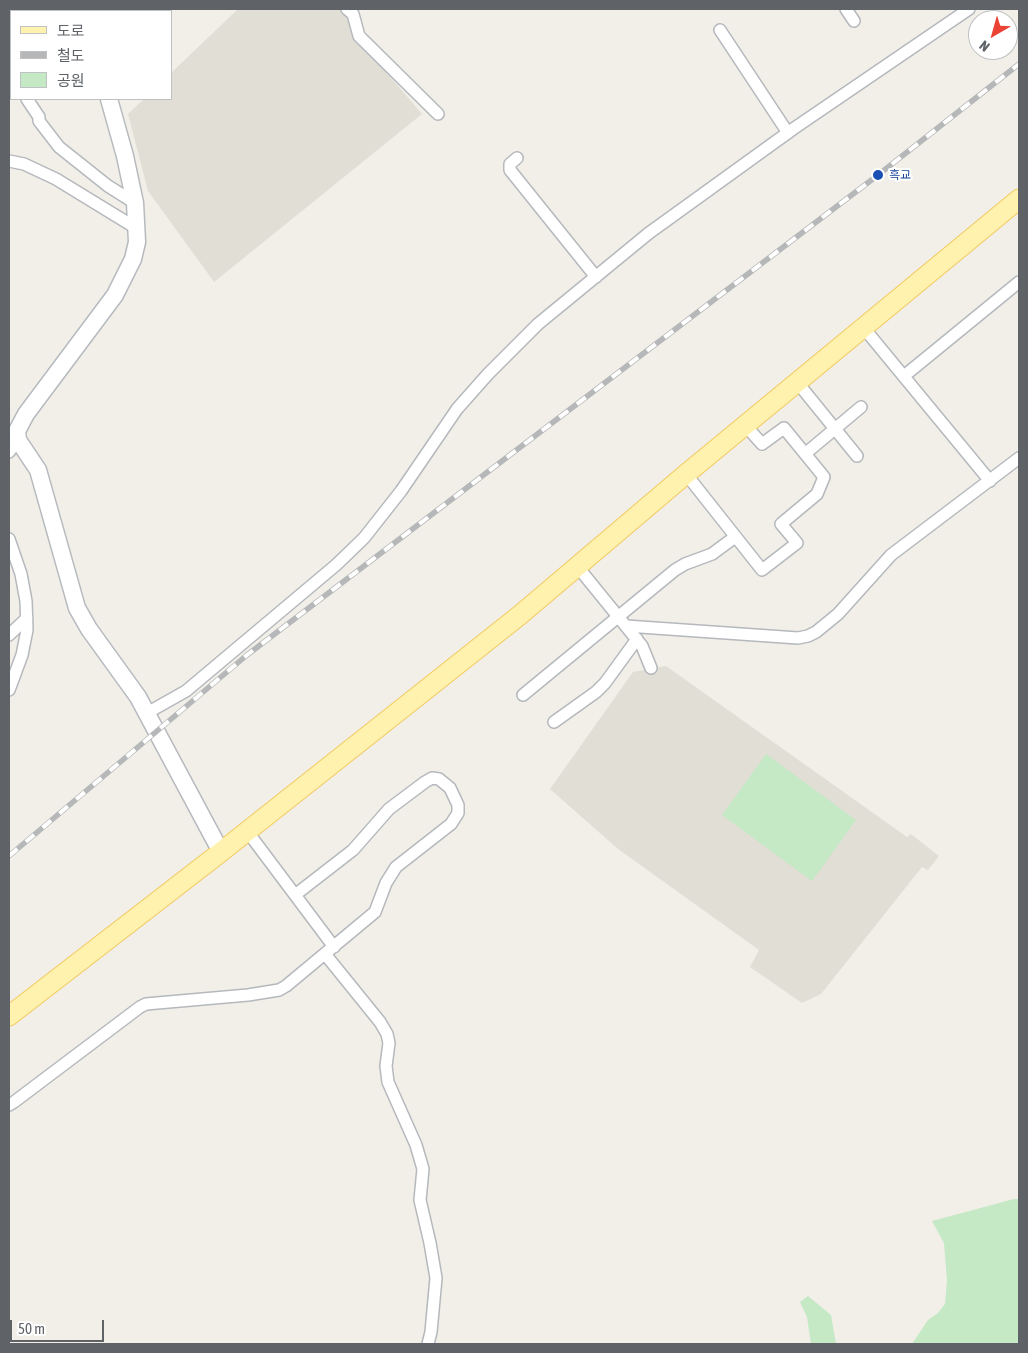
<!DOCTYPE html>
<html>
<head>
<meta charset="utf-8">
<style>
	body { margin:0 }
	#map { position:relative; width:1028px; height:1353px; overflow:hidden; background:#f1efe8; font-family:"Asap Condensed","Noto Sans KR",sans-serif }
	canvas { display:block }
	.frame { position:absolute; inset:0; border:10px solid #5f6368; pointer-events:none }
	.legend { position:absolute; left:10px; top:10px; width:162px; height:90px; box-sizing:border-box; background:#fff; border:1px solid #bfc1c3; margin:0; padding:6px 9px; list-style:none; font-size:15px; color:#5f6368 }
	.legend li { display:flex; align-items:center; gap:10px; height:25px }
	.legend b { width:25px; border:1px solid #bfc1c3 }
	.north { position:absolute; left:968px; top:10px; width:50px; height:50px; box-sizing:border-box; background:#fff; border:1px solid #bfc1c3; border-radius:50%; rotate:218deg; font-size:14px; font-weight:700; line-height:20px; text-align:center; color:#5f6368 }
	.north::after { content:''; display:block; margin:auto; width:18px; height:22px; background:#ea4335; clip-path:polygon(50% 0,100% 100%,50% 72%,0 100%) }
	.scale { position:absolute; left:10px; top:1320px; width:94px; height:22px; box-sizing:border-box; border:2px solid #5f6368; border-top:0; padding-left:6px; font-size:15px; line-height:18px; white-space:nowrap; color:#5f6368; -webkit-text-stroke:4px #fff; paint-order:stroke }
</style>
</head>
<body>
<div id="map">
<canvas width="1028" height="1353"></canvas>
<div class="frame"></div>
<ul class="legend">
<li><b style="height:6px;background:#fff2af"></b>도로</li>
<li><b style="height:6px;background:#b6b7b8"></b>철도</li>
<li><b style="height:14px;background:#c5e8c5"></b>공원</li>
</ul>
<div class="north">N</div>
<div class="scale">50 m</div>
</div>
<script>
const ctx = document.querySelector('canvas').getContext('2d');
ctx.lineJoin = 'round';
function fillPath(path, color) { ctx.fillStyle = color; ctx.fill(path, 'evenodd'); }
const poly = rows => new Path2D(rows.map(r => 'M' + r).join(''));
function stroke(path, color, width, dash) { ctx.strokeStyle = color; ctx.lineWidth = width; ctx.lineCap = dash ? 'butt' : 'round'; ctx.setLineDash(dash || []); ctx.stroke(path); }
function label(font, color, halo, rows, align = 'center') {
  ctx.font = font + ' "Asap Condensed","Noto Sans KR",sans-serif'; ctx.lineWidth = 4; ctx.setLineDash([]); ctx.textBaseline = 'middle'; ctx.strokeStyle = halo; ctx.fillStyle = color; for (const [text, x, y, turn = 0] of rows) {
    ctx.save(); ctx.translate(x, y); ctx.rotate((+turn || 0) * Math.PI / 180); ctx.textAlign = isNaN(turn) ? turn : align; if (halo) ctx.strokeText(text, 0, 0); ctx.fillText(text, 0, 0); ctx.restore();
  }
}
const education = poly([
	[238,9,340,9,349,17,357,38,422,114,214,282,148,191,128,114,144,99,171,99,171,73],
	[666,666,907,837,911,834,939,856,928,870,922,867,821,994,802,1003,750,967,759,950,618,849,550,789,633,672]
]);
const green = poly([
	[766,754,856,820,812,881,722,815],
	[1014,1199,1019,1199,1019,1344,912,1344,928,1320,938,1313,945,1304,947,1281,944,1243,932,1221],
	[808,1296,831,1315,836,1344,811,1344,807,1317,800,1302]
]);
const street = poly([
	[347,9,353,14,359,36,438,114],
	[846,9,854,21],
	[140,11,144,9],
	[720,30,788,133],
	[9,73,11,76],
	[27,99,39,117,39,121,59,147,108,186,135,203],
	[517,158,510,164,510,170,596,277],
	[9,161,24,164,56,179,136,228],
	[863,327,990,481],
	[904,376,1019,282],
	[797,382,857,456],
	[9,452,18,440],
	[806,453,861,407],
	[686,474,762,570,797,543,781,524,817,494,824,477,784,428,762,444,745,425],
	[9,539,21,574,26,601,27,630,22,655,9,690],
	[577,566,642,646,651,668],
	[626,626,798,638,808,636,816,632,838,614,891,555,1019,458],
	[9,635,27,618],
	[523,695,675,570,685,564,712,554,735,537],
	[147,713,186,691,336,565,364,538,401,491,457,409,488,374,538,324,649,233,793,129,969,9],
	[554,722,596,692,605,683,637,639],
	[247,831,334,947],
	[325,954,380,1022,387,1034,389,1043,386,1066,388,1082,416,1145,423,1169,420,1200,430,1243,436,1278,431,1332,428,1344],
	[9,1105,14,1102,140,1007,146,1004,248,995,279,990,286,986,375,912,386,883,396,867,451,824,458,813,458,805,450,788,439,779,432,778,425,782,389,809,353,850,295,895]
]);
const secondary = poly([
	[71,9,73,11],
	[109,99,125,156,135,203,137,242,133,259,115,295,26,414,17,431,18,440,38,470,77,608,89,629,138,697,221,852]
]);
const primary = poly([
	[9,1016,221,852,520,615,686,474,1019,199]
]);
const rail = poly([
	[9,856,247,655,878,175,1019,64]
]);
const markers = [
	[878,175,6,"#1a4fb4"]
];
const transitNames = [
	["흑교",889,175]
];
fillPath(education, '#e1ded6');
fillPath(green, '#c5e8c5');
stroke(street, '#b5b8bc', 14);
stroke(secondary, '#b6babf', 19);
stroke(primary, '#f2c960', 21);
stroke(street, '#fff', 11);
stroke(secondary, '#fff', 16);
stroke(primary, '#fff2af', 19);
stroke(rail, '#b6b7b8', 5.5);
stroke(rail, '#fff', 4, [11]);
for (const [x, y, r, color] of markers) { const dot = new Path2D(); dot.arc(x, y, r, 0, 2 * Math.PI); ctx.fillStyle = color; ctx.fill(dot); stroke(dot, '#fff', 2); }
label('12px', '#164399', '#fff', transitNames, 'left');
</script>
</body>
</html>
